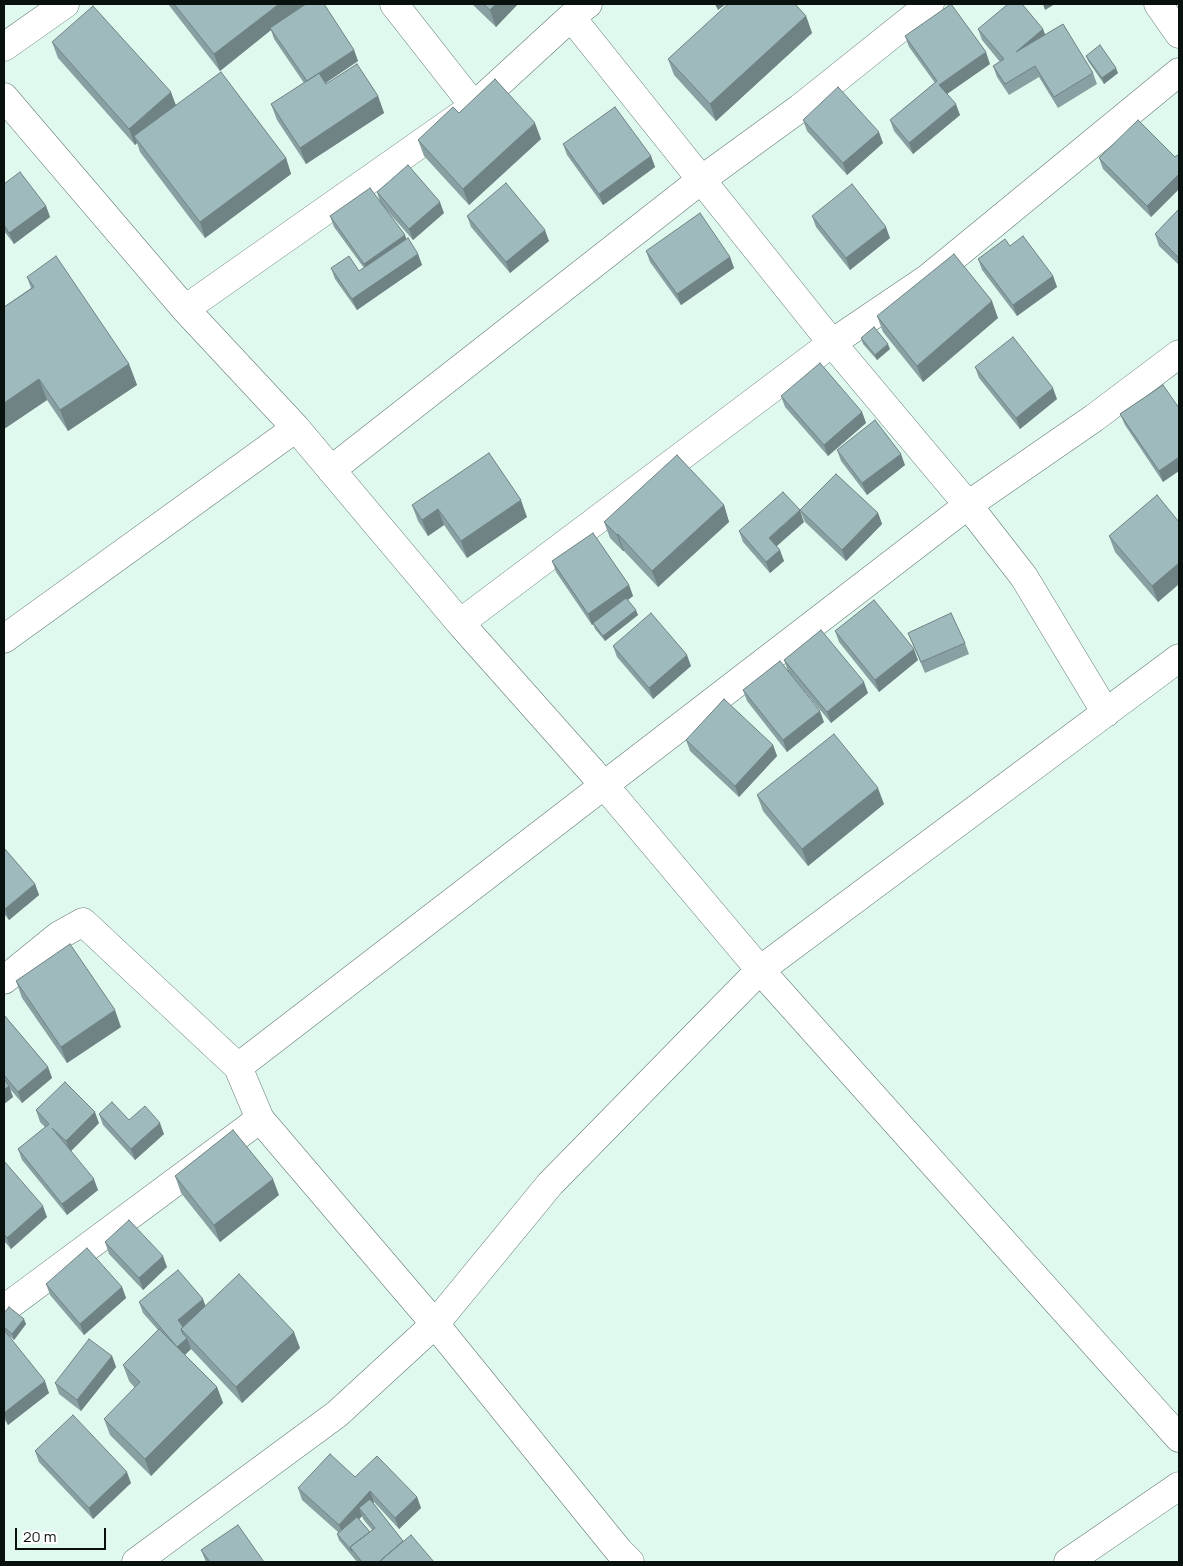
<!DOCTYPE html>
<html>
<head>
<meta charset="utf-8">
<style>
	body { margin:0 }
	#map { position:relative; width:1183px; height:1566px; overflow:hidden; background:#dff9ee; font-family:Manrope,sans-serif }
	canvas { display:block }
	.frame { position:absolute; inset:0; border:5px solid #08110e; pointer-events:none }
	.scale { position:absolute; left:15px; top:1528px; width:91px; height:22px; box-sizing:border-box; border:2px solid #08110e; border-top:0; padding-left:6px; font-size:15px; line-height:18px; white-space:nowrap; color:#08110e; -webkit-text-stroke:4px #fff; paint-order:stroke }
</style>
</head>
<body>
<div id="map">
<canvas width="1183" height="1566"></canvas>
<div class="frame"></div>
<div class="scale">20 m</div>
</div>
<script>
const ctx = document.querySelector('canvas').getContext('2d');
ctx.lineJoin = 'round';
const poly = rows => new Path2D(rows.map(r => 'M' + r).join(''));
function stroke(path, color, width, dash) { ctx.strokeStyle = color; ctx.lineWidth = width; ctx.lineCap = dash ? 'butt' : 'round'; ctx.setLineDash(dash || []); ctx.stroke(path); }
function fillPath(path, color) { ctx.fillStyle = color; ctx.fill(path, 'evenodd'); }
const minor = poly([
	[394,4,474,106],
	[1158,4,1179,34],
	[571,17,832,343,968,505,1024,577,1106,713],
	[4,47,65,4],
	[4,97,185,309,296,428,460,623,604,785,760,970,1179,1438],
	[185,309,474,106,571,17,588,4],
	[331,470,701,180,800,108,930,4],
	[460,623,832,343,928,278,1179,72],
	[4,639,296,428],
	[4,980,58,936,83,922,238,1067,260,1119,435,1324,619,1551,630,1562],
	[238,1067,968,505,1094,418,1179,354],
	[4,1309,260,1119],
	[136,1562,337,1414,435,1324,550,1184,760,970,1179,658],
	[1068,1562,1179,1486]
]);
const wall = poly([
	[168,4,305,4,354,50,358,61,325,83,326,84,378,96,384,113,306,164,277,120,271,104,304,83,274,39,271,30,220,71],
	[472,4,518,4,496,27],
	[806,16,812,33,716,121,674,75,668,59],
	[978,29,1043,29,1045,35,1093,73,1097,84,1058,108,1039,77,1009,95,997,77,993,66,1000,62,982,40],
	[905,36,990,64,947,94,960,115,913,154,894,131,890,120,935,83,909,47],
	[52,42,176,105,286,158,291,174,205,238,140,152,137,143,135,145,58,58],
	[1086,56,1118,73,1104,84,1088,61],
	[459,113,541,139,469,205,424,156,418,140],
	[803,120,883,143,847,175,807,131],
	[563,144,651,156,655,167,603,205,567,155],
	[1179,154,1179,189,1151,217,1103,169,1099,158,1175,157],
	[4,184,46,206,50,217,14,244,4,231],
	[377,192,444,213,413,240,383,206,405,235,406,240,418,254,422,265,357,310,335,279,331,268,359,271,364,268,334,227,330,216,380,202],
	[1179,209,1179,265,1159,246,1155,234],
	[467,216,549,241,510,273,471,227],
	[812,216,890,238,850,270,816,227],
	[1010,246,1053,276,1057,287,1017,316,982,270,978,259],
	[646,251,730,257,734,268,681,305,650,262],
	[27,277,129,364,137,385,68,431,47,400,4,429,4,307,31,288],
	[877,316,998,318,923,382,883,332],
	[861,338,890,349,877,360,863,344],
	[975,367,1057,399,1020,429,979,378],
	[1163,385,1163,482,1125,425,1120,414],
	[781,396,862,412,866,423,828,456,785,407],
	[837,450,905,465,867,495,841,461],
	[412,505,527,517,467,558,444,525,428,536,418,521],
	[724,505,729,522,658,587,624,551,623,551,610,538,604,522],
	[800,510,878,513,882,524,846,561,805,522],
	[804,522,777,546,784,561,770,573,743,542,739,531],
	[1179,522,1179,584,1158,602,1115,552,1109,536],
	[552,561,629,585,633,596,628,600,638,615,605,641,595,629,593,624,592,625,556,572],
	[835,631,918,660,879,692,839,642],
	[908,633,965,643,969,654,925,673],
	[613,646,691,666,653,699,617,657],
	[784,660,868,693,831,723,788,671],
	[743,690,824,722,787,752,747,701],
	[686,740,773,745,777,756,739,797,690,751],
	[757,795,884,804,808,866,763,811],
	[4,848,35,884,39,895,9,920,4,914],
	[16,981,121,1027,67,1063,22,998],
	[4,1015,48,1067,52,1078,22,1103,10,1089,13,1097,4,1104],
	[36,1110,99,1123,71,1151,98,1190,67,1215,22,1160,18,1149,45,1127,40,1122],
	[99,1114,129,1120,164,1134,135,1160,103,1125],
	[4,1161,47,1217,11,1249,4,1241],
	[175,1176,279,1195,220,1242,181,1193],
	[105,1242,167,1267,143,1290,109,1254],
	[46,1284,122,1287,126,1298,84,1335,50,1295],
	[139,1302,205,1306,300,1348,242,1403,191,1349,185,1355,217,1387,223,1403,151,1476,110,1435,104,1419,135,1388,129,1381,123,1365,158,1330,143,1313],
	[4,1313,26,1324,14,1340,7,1334,49,1393,8,1425,4,1419],
	[112,1356,116,1367,81,1411,59,1394,55,1383],
	[35,1451,131,1483,93,1519,39,1462],
	[355,1477,417,1497,421,1508,399,1529,374,1502,373,1503,403,1541,434,1562,357,1562,339,1540,337,1534,338,1532,302,1500,298,1488],
	[362,1516,363,1519,372,1530,370,1532,359,1519],
	[201,1550,264,1562,206,1562]
]);
const shadedWall = poly([
	[279,4,305,4,270,28,271,30,220,71,214,54],
	[496,4,518,4,496,27,490,10],
	[715,4,726,4,718,10],
	[1043,4,1055,4,1045,10],
	[806,16,812,33,716,121,710,104],
	[1043,29,1047,40,1016,52],
	[354,50,358,61,311,93,307,82],
	[986,52,990,64,944,96,939,85],
	[1116,68,1118,73,1104,84,1102,78],
	[171,92,177,108,134,136,137,143,135,145,129,129],
	[378,96,384,113,306,164,300,148],
	[956,104,960,115,913,154,909,143],
	[535,123,541,139,469,205,463,189],
	[879,132,883,143,847,175,843,163],
	[651,156,655,167,603,205,599,194],
	[286,158,291,174,205,238,200,222],
	[1179,174,1179,189,1151,217,1147,206],
	[440,202,444,213,413,240,409,229],
	[46,206,50,217,14,244,9,233],
	[886,227,890,238,850,270,846,258],
	[545,230,549,241,510,273,506,262],
	[405,235,409,247,369,275,364,264],
	[418,254,422,265,357,310,352,299],
	[730,257,734,268,681,305,677,294],
	[1053,276,1057,287,1017,316,1013,305],
	[992,301,998,318,923,382,917,366],
	[888,344,890,349,877,360,875,355],
	[129,364,137,385,68,431,60,410],
	[39,379,47,400,4,429,4,403],
	[1053,388,1057,399,1020,429,1016,418],
	[862,412,866,423,828,456,824,445],
	[901,454,905,465,867,495,862,483],
	[1179,457,1179,471,1163,482,1159,471],
	[521,500,527,517,467,558,461,541],
	[724,505,729,522,658,587,652,571],
	[438,509,444,525,428,536,422,520],
	[800,510,804,522,773,549,769,538],
	[878,513,882,524,846,561,842,550],
	[618,534,624,551,623,551,617,535],
	[780,550,784,561,770,573,766,562],
	[1179,563,1179,584,1158,602,1152,586],
	[629,585,633,596,592,625,588,614],
	[636,610,638,615,605,641,603,636],
	[914,649,918,660,879,692,875,680],
	[687,655,691,666,653,699,649,688],
	[864,682,868,693,831,723,827,712],
	[820,711,824,722,787,752,783,740],
	[773,745,777,756,739,797,735,786],
	[878,788,884,804,808,866,802,849],
	[35,884,39,895,9,920,5,909],
	[115,1010,121,1027,67,1063,61,1047],
	[48,1067,52,1078,22,1103,18,1092],
	[9,1086,13,1097,4,1104,4,1090],
	[95,1112,99,1123,70,1152,66,1141],
	[160,1123,164,1134,135,1160,131,1149],
	[94,1179,98,1190,67,1215,62,1204],
	[273,1179,279,1195,220,1242,214,1225],
	[43,1206,47,1217,11,1249,7,1238],
	[163,1256,167,1267,143,1290,139,1278],
	[122,1287,126,1298,84,1335,80,1324],
	[203,1299,207,1310,182,1330,178,1320],
	[24,1319,26,1324,14,1340,12,1334],
	[294,1332,300,1348,242,1403,236,1387],
	[187,1338,191,1349,181,1358,177,1347],
	[112,1356,116,1367,81,1411,77,1400],
	[45,1381,49,1393,8,1425,4,1413],
	[217,1387,223,1403,151,1476,145,1459],
	[127,1472,131,1483,93,1519,89,1508],
	[370,1491,374,1502,363,1514,359,1508,362,1516,343,1536,339,1525],
	[417,1497,421,1508,399,1529,395,1518]
]);
const building = poly([
	[174,4,279,4,214,54,174,4],
	[306,4,324,4,354,50,307,81,270,28,306,4],
	[483,4,496,4,490,10,483,4],
	[728,4,795,4,806,16,710,104,668,59,728,4],
	[951,4,986,52,939,85,956,104,909,143,890,120,937,81,905,36,951,4],
	[1008,4,1022,4,1043,29,1016,52,1063,24,1093,73,1054,97,1035,66,1005,84,993,66,1004,59,978,29,1008,4],
	[93,6,171,92,129,129,52,42,93,6],
	[1100,45,1116,68,1102,78,1086,56,1100,45],
	[357,64,378,96,300,148,271,104,319,73,326,84,357,64],
	[221,72,286,158,200,222,134,136,221,72],
	[495,79,535,123,463,189,418,140,453,107,459,113,495,79],
	[838,87,879,132,843,163,803,120,838,87],
	[615,107,651,156,599,194,563,144,615,107],
	[1138,120,1175,157,1179,154,1179,174,1147,206,1099,158,1138,120],
	[408,165,440,202,409,229,377,192,408,165],
	[20,172,46,206,9,233,4,225,4,184,20,172],
	[506,183,545,230,506,262,467,216,506,183],
	[852,184,886,227,846,258,812,216,852,184],
	[370,188,405,235,364,264,330,216,370,188],
	[1179,209,1179,258,1155,234,1179,209],
	[700,213,730,257,677,294,646,251,700,213],
	[1023,236,1053,276,1013,305,978,259,1005,239,1010,246,1023,236],
	[408,238,418,254,352,299,331,268,349,256,359,271,408,238],
	[954,254,992,301,917,366,877,316,954,254],
	[56,256,129,364,60,410,39,379,4,403,4,307,34,287,27,277,56,256],
	[874,327,888,344,875,355,861,338,874,327],
	[1013,337,1053,388,1016,418,975,367,1013,337],
	[820,363,862,412,824,445,781,396,820,363],
	[1163,385,1179,408,1179,457,1159,471,1120,414,1163,385],
	[875,420,901,454,862,483,837,450,875,420],
	[489,453,521,500,461,541,438,509,422,520,412,505,489,453],
	[677,455,724,505,652,571,618,534,617,535,604,522,677,455],
	[836,474,878,513,842,550,800,510,836,474],
	[783,492,800,510,769,538,780,550,766,562,739,531,783,492],
	[1157,495,1179,522,1179,563,1152,586,1109,536,1157,495],
	[593,533,629,585,588,614,552,561,593,533],
	[626,598,636,610,603,636,593,623,626,598],
	[874,600,914,649,875,680,835,631,874,600],
	[651,613,687,655,649,688,613,646,651,613],
	[951,613,965,643,921,662,908,633,951,613],
	[821,630,864,682,827,712,784,660,821,630],
	[780,661,820,711,783,740,743,690,780,661],
	[724,699,773,745,735,786,686,740,724,699],
	[834,734,878,788,802,849,757,795,834,734],
	[4,848,35,884,5,909,4,907,4,848],
	[70,944,115,1010,61,1047,16,981,70,944],
	[4,1015,48,1067,18,1092,4,1075,4,1015],
	[4,1079,9,1086,4,1090,4,1079],
	[65,1082,95,1112,66,1141,52,1128,94,1179,62,1204,18,1149,49,1124,36,1110,65,1082],
	[112,1102,129,1120,145,1106,160,1123,131,1149,99,1114,112,1102],
	[233,1130,273,1179,214,1225,175,1176,233,1130],
	[4,1161,43,1206,7,1238,4,1234,4,1161],
	[129,1220,163,1256,139,1278,105,1242,129,1220],
	[87,1248,122,1287,80,1324,46,1284,87,1248],
	[178,1270,203,1299,178,1320,183,1327,181,1329,183,1334,187,1338,177,1347,139,1302,178,1270],
	[239,1274,294,1332,236,1387,181,1329,239,1274],
	[9,1307,24,1319,12,1334,4,1327,4,1313,9,1307],
	[159,1329,217,1387,145,1459,104,1419,140,1382,123,1365,159,1329],
	[4,1330,45,1381,4,1413,4,1330],
	[89,1339,112,1356,77,1400,55,1383,89,1339],
	[73,1415,127,1472,89,1508,35,1451,73,1415],
	[330,1454,355,1477,377,1456,417,1497,395,1518,370,1491,339,1525,298,1488,330,1454],
	[370,1499,403,1541,380,1561,380,1562,362,1562,350,1547,375,1528,359,1508,370,1499],
	[357,1517,370,1532,350,1547,352,1551,337,1534,357,1517],
	[238,1525,264,1562,210,1562,201,1550,238,1525],
	[411,1535,434,1562,381,1562,380,1561,411,1535]
]);
stroke(minor, '#647b72', 29);
stroke(minor, '#fff', 28);
fillPath(wall, '#89a0a2');
fillPath(shadedWall, '#6f8284');
fillPath(building, '#9fbabc');
stroke(building, '#6f8284', 1);
</script>
</body>
</html>
